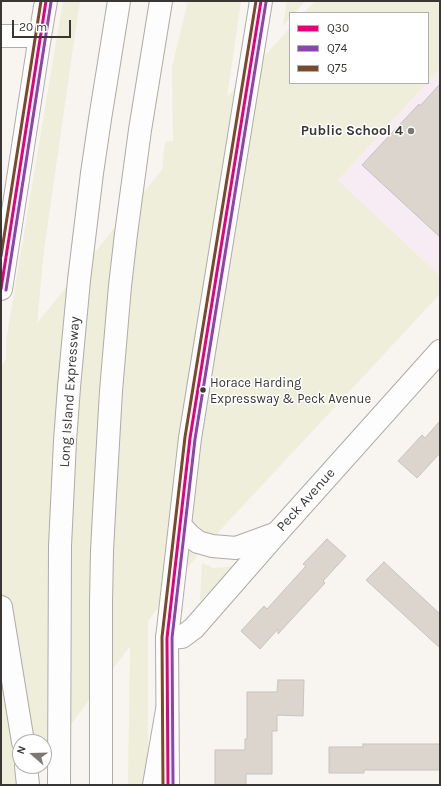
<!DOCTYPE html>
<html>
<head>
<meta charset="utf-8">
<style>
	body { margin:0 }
	#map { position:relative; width:441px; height:786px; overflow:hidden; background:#f8f4f0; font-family:Karla,sans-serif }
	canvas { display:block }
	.frame { position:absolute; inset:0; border:2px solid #393633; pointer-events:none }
	.legend { position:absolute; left:289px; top:12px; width:140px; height:72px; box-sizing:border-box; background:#fff; border:1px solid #b0afad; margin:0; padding:5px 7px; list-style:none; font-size:12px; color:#393633 }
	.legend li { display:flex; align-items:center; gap:8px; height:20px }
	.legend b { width:20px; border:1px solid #b0afad }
	.north { position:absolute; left:12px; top:734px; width:40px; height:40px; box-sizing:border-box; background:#fff; border:1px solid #b0afad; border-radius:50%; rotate:290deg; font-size:11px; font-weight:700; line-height:16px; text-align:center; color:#393633 }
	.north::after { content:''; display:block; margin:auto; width:14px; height:18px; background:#7c7875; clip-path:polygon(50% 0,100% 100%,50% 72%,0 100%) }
	.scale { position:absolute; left:12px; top:20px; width:59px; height:18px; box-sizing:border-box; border:2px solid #393633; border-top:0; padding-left:5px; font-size:12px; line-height:14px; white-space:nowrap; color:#393633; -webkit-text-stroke:3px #fff; paint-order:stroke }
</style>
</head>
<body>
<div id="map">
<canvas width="441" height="786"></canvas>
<div class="frame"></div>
<ul class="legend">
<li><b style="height:5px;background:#e5007d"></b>Q30</li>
<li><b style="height:5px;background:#8e44ad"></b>Q74</li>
<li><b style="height:5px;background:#7a4b2a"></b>Q75</li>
</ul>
<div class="north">N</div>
<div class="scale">20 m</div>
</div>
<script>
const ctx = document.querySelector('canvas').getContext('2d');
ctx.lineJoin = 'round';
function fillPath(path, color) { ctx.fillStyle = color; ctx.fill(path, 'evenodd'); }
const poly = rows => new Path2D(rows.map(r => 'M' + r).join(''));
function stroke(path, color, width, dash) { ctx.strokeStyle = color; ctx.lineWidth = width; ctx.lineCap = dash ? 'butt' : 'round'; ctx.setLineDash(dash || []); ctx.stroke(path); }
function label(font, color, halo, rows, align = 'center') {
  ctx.font = font + ' Karla,sans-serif'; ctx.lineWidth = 3; ctx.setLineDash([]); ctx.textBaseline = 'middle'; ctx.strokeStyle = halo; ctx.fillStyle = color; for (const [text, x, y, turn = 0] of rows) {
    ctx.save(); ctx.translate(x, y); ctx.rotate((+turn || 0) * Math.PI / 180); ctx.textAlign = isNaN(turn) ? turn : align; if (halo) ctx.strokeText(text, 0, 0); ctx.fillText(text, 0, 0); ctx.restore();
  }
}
const education = poly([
	[440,68,440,276,338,180,427,83,428,83,428,82]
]);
const green = poly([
	[63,1,80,1,73,48,44,250,37,323,162,170,165,142,173,141,172,67,188,1,241,1,227,97,290,28,290,83,427,83,338,180,440,276,440,294,198,554,148,621,148,753,144,785,128,785,130,646,44,760,44,742,20,742,20,766,39,766,25,785,1,785,1,367,6,360,6,341],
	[287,1,305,1,295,13,290,13,290,18,283,26],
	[315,1,440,1,440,68,428,82,428,13,304,13],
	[202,563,213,568,227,567,238,563,200,601]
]);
const building = poly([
	[440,84,440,237,362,165,419,104,420,106,440,84],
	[440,421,440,453,417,478,398,461,422,435,425,438,440,421],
	[327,539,346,556,323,581,325,583,278,634,278,629,260,649,241,631,264,606,267,609,306,566,303,564,327,539],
	[384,562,440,614,440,648,366,580,384,562],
	[278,680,304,680,303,716,277,715,277,731,272,731,272,774,246,774,246,785,215,785,215,750,245,750,245,739,247,739,247,692,277,692,278,680],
	[363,744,440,744,440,770,364,770,364,773,329,773,329,747,363,747,363,744]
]);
const minor = poly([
	[1,36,40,36],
	[167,638,182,637,194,628,277,533,440,351]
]);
const major = poly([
	[1,289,40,36,46,1],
	[180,525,189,535,198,542,212,546,236,548,277,533],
	[168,785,167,638,190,438,261,1]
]);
const highway = poly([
	[1,607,23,742],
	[26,766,28,785],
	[59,785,60,546,65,441,69,387,79,280,92,173,100,119,119,1],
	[101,785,101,603,102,551,105,495,111,391,120,286,126,234,140,130,161,1],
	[154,785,167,710]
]);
const bus1 = poly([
	[1,289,46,1],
	[168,785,167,638,190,438,261,1]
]);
const bus2 = poly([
	[6,290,51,2],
	[173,785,172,638,195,439,266,2]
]);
const bus3 = poly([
	[1,256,41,1],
	[163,785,162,637,185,437,256,1]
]);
const markers = [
	[411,131,4,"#7c7875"],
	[203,390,3.5,"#393633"]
];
const busNames = [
	["Horace Harding",210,383],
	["Expressway & Peck Avenue",210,399]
];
const poiNames = [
	["Public School 4",403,131]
];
const streetNames = [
	["Long Island Expressway",70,392,-86],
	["Peck Avenue",306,500,-48]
];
fillPath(education, '#f7ecf4');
fillPath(green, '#eeeeda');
fillPath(building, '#dcd5ce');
stroke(building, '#c6c3c0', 1);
stroke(minor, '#aeaba8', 24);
stroke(major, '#aeaba8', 24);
stroke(highway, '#aeaba8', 24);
stroke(minor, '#fefdfd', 22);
stroke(major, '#fefdfd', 22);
stroke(highway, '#fefdfd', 22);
stroke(bus1, '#e5007d', 3);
stroke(bus2, '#8e44ad', 3);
stroke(bus3, '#7a4b2a', 3);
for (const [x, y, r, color] of markers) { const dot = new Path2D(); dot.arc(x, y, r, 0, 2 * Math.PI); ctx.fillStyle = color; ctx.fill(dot); stroke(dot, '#fff', 1.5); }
label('13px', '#393633', '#fff', busNames, 'left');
label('bold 14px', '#393633', '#fff', poiNames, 'right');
label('14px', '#393633', '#fff', streetNames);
</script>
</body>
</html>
